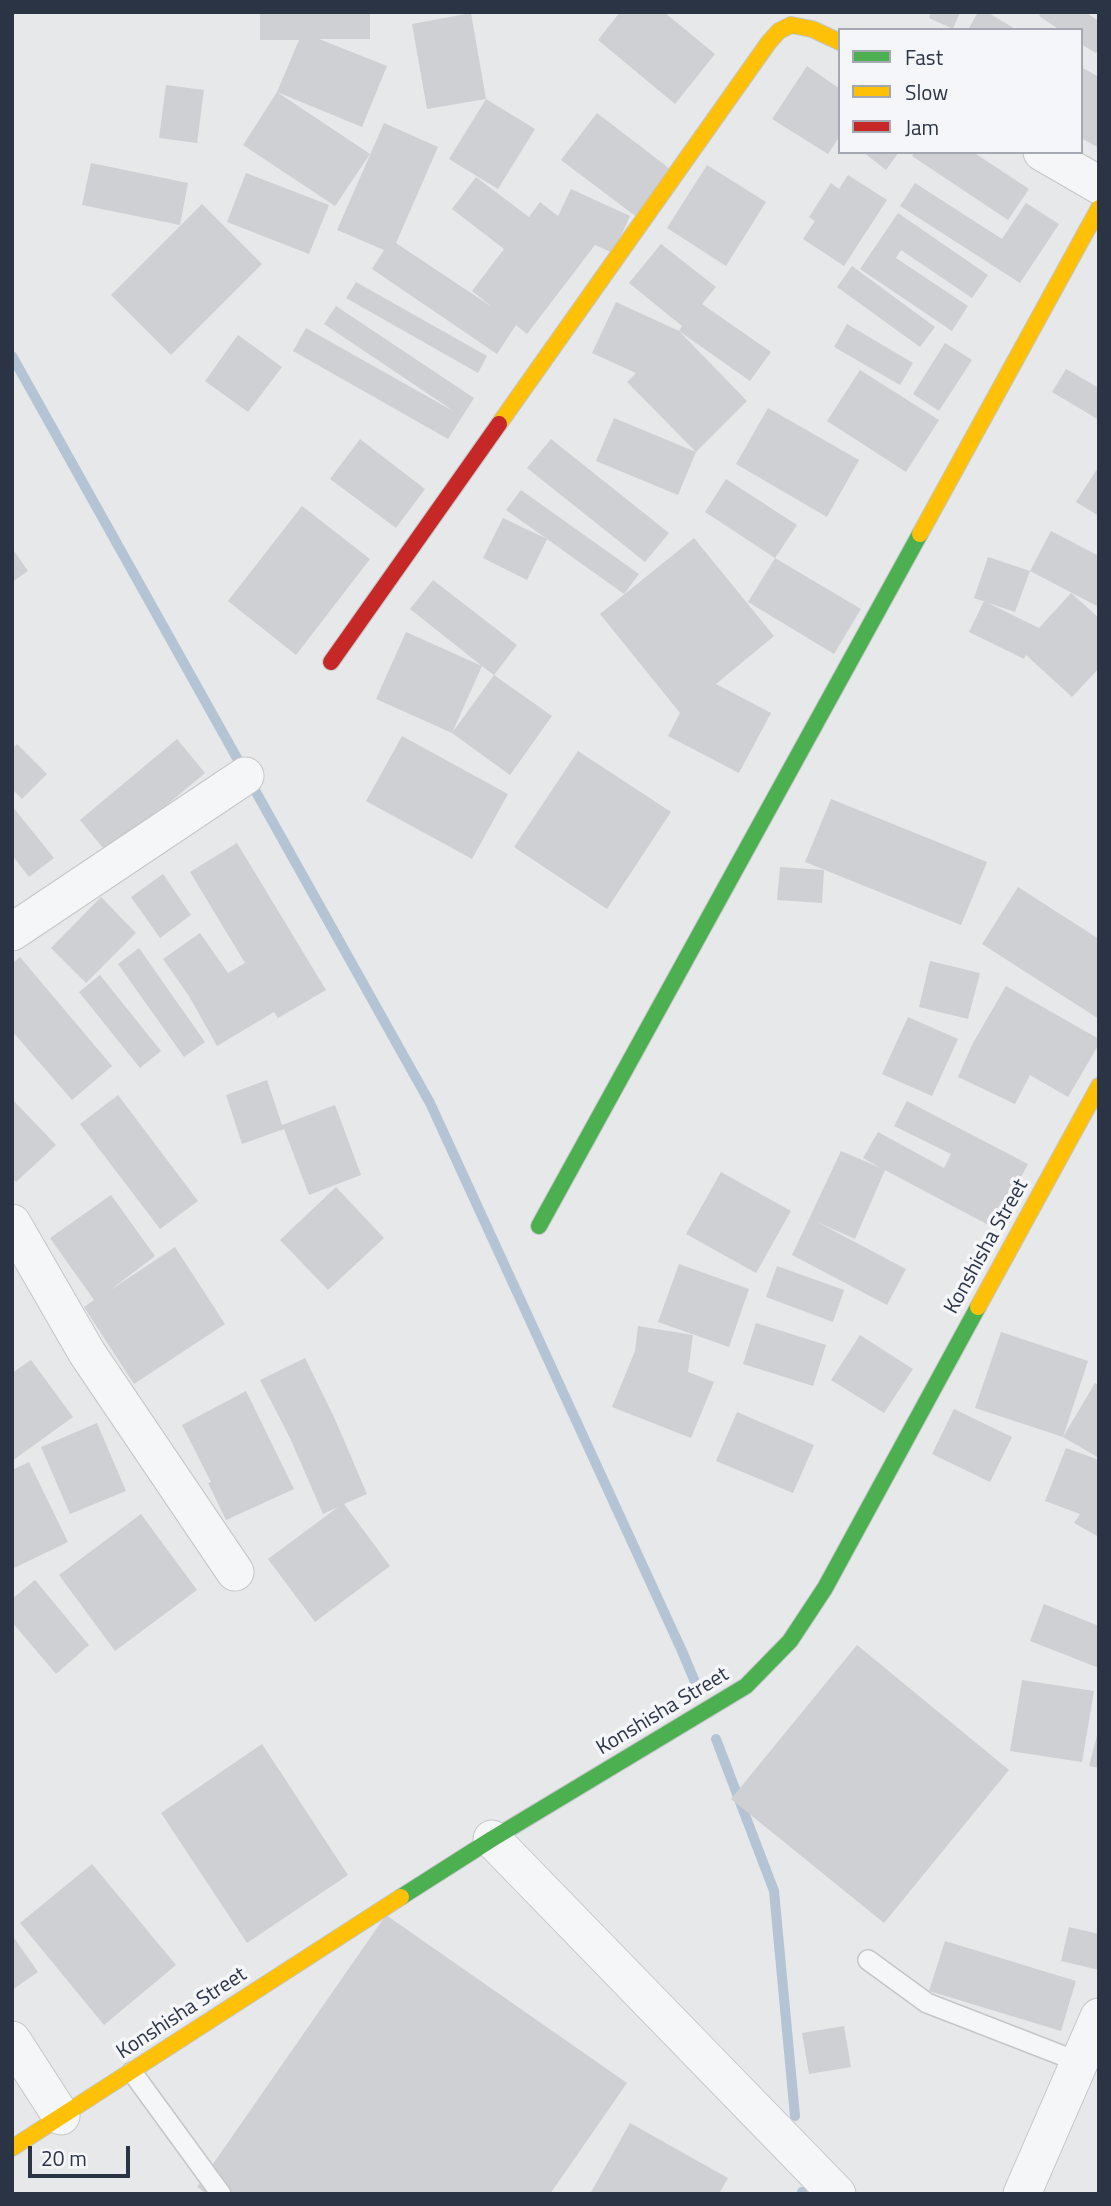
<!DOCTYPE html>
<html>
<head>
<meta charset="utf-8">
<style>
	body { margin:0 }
	#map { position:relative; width:1111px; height:2206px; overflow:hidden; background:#e6e8ea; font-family:"Titillium Web",sans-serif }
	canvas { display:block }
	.frame { position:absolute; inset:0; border:14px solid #2b3445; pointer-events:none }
	.legend { position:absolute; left:838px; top:28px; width:245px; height:126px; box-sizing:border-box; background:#f4f6f9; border:2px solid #a4a8b1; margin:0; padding:9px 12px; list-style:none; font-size:21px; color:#2b3445 }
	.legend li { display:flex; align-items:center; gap:14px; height:35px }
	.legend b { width:35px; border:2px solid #a4a8b1 }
	.scale { position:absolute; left:28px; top:2146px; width:102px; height:32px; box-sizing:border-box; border:4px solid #2b3445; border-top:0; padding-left:9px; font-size:21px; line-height:24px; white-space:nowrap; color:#2b3445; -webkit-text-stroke:5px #f4f6f9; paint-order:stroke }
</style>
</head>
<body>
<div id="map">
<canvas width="1111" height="2206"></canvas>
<div class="frame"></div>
<ul class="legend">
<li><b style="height:9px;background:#4caf50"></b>Fast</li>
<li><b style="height:9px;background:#ffc107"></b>Slow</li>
<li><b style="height:9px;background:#c62828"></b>Jam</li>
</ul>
<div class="scale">20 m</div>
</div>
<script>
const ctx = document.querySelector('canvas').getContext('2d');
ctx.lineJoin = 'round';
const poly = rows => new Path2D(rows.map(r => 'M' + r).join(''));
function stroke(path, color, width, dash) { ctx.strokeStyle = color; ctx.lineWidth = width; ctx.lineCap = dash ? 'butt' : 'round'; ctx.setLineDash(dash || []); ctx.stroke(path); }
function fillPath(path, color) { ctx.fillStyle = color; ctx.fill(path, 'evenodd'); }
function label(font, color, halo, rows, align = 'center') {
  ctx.font = font + ' "Titillium Web",sans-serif'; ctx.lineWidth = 7; ctx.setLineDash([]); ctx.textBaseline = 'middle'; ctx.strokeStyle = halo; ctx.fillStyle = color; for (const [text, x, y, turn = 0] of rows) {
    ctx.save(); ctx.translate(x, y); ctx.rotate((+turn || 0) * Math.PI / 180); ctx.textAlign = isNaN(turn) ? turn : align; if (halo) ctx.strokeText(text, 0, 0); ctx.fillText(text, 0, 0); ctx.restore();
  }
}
const stream = poly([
	[12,356,430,1103,682,1651,695,1682],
	[716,1739,774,1891,795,2116],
	[802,2192,802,2194]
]);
const building = poly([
	[260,12,370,12,370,39,319,39,387,66,362,127,277,92,299,40,260,40],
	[620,12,664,12,715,54,675,104,598,40],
	[931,12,960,12,953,29,929,18],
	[978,12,987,12,1017,30,968,30],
	[1042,12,1085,12,1099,21,1099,49,1096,53,1081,44,1081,30,1060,30,1039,16],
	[471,13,486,99,427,109,412,24],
	[807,66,840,89,840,136,828,154,772,119],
	[1081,67,1099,77,1099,148,1081,138],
	[166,85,204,90,197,143,159,138],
	[277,92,370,154,335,206,243,145],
	[486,99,535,129,498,189,449,159],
	[597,113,674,172,638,218,561,160],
	[384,123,438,147,396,243,492,307,472,291,504,249,452,209,476,177,529,217,540,202,558,216,571,189,630,216,613,253,595,245,527,334,516,325,497,354,372,269,384,250,337,230],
	[863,152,899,152,886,170],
	[915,152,973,152,1029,189,1008,220,912,156],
	[91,163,188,183,180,225,82,205],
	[707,165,766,202,726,266,667,228],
	[246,173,329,205,309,254,227,222],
	[848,175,887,200,844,266,803,239,815,221,809,217,831,183,839,189],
	[915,183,1002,239,1026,203,1059,224,1020,283,900,206],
	[202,204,262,264,171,355,111,295],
	[898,213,988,275,972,298,901,250,896,258,968,306,952,331,860,269],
	[661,244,716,287,702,304,771,352,750,381,679,331,747,401,696,452,678,495,596,461,614,418,696,452,627,382,636,373,592,353,616,302,679,331,682,326,629,283],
	[852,266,935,327,920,347,837,287],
	[356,282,487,356,478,373,346,298],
	[336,306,474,398,448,439,293,351,306,328,455,412,324,324],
	[847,324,913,363,900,385,834,347],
	[238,335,282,367,248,412,205,381],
	[945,343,972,360,939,411,913,394],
	[1066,369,1099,388,1099,420,1052,392],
	[860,370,939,420,906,472,827,421],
	[768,408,859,460,827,517,736,464],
	[360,439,425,489,396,528,330,479],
	[551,439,669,533,645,562,527,468],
	[1099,466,1099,516,1076,502],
	[726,479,797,525,775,558,861,609,834,654,748,602,775,558,705,512],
	[521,490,639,574,624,594,547,539,527,580,483,558,503,518,547,539,506,510],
	[302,506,370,559,296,655,228,601],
	[1051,531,1099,556,1099,607,1030,571],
	[694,538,774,636,716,684,771,713,739,773,668,736,680,713,600,614],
	[12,548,28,571,12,582],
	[988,557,1030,571,1015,612,974,598],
	[433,580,517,645,494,675,482,666,452,733,376,699,406,632,482,666,410,609],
	[1071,593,1099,618,1099,668,1072,697,1026,655,1024,659,969,632,984,601,1039,628],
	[494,675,552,716,510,775,452,733],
	[402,736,508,794,472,859,366,801],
	[177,739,205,773,108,854,80,820],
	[17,744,47,774,22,799,12,789,12,749],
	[578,751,671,812,607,909,514,847],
	[831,799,987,862,961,925,805,862],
	[12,806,54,858,29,877,12,855],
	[237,843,326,990,278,1018,274,1012,217,1046,189,996,163,959,200,933,228,973,245,963,190,872],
	[780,867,824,870,822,903,777,900],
	[163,874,191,915,160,938,131,897],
	[1018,887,1099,939,1099,1019,982,944],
	[101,897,136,933,86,983,51,948],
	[139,948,205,1042,184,1057,118,964],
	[20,957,112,1066,72,1100,12,1031,12,964],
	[930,961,980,973,968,1019,919,1007],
	[100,975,161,1051,140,1068,79,992],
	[1006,986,1099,1039,1099,1044,1068,1097,1030,1075,1015,1104,958,1077,973,1043],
	[908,1017,958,1039,932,1096,882,1074],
	[267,1080,282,1125,335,1105,361,1175,309,1195,284,1129,242,1144,226,1095],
	[118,1095,198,1201,160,1229,80,1124],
	[12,1099,56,1145,16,1182,12,1178],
	[907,1101,1028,1164,994,1228,885,1170,855,1239,817,1222,906,1269,887,1305,792,1255,841,1151,881,1168,863,1158,878,1132,944,1168,951,1154,894,1126],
	[721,1172,791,1211,756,1273,686,1234],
	[336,1187,384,1238,328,1290,280,1240],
	[111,1195,155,1256,109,1291,175,1247,225,1324,134,1384,84,1307,94,1300,50,1238],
	[679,1264,749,1289,729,1347,658,1322],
	[777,1266,844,1290,833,1322,766,1297],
	[756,1323,826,1345,813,1386,743,1364],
	[638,1326,693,1335,688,1372,714,1382,691,1438,612,1407,635,1351],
	[1001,1332,1088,1361,1063,1437,1095,1383,1099,1385,1099,1458,1063,1437,975,1408],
	[860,1335,913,1369,884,1413,831,1380],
	[305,1358,334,1417,367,1494,344,1504,390,1566,315,1622,268,1559,338,1507,323,1514,290,1438,260,1380],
	[31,1360,73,1417,12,1461,12,1373],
	[246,1391,294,1489,226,1520,208,1483,211,1482,182,1425],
	[954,1409,1012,1437,990,1482,932,1454],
	[737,1412,814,1445,793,1493,716,1461],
	[97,1423,126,1491,70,1514,41,1447],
	[1066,1448,1099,1460,1099,1537,1074,1523,1080,1514,1045,1501],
	[29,1462,68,1542,12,1569,12,1470],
	[141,1514,197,1590,115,1651,59,1575],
	[35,1580,89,1645,56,1674,12,1622,12,1599],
	[1044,1604,1099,1626,1099,1668,1030,1641],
	[857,1645,1009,1770,884,1923,731,1799],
	[1022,1680,1094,1691,1082,1762,1010,1751],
	[1098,1732,1099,1732,1099,1768,1089,1766],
	[262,1744,348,1875,247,1943,161,1813],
	[92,1864,176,1965,104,2025,20,1923],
	[386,1915,627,2083,550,2194,207,2194,197,2187],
	[1069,1927,1099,1934,1099,1970,1061,1961],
	[12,1935,38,1972,12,1990],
	[945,1941,1076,1981,1061,2031,929,1991],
	[844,2026,851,2067,809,2074,802,2033],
	[630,2123,728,2178,719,2194,590,2194]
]);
const lane = poly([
	[868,1960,927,2003,1079,2062],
	[132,2072,221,2194]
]);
const street = poly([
	[1042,152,1099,185],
	[12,932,245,776],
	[12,1223,87,1353,235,1572],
	[492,1839,837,2194],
	[12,2040,61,2116],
	[1022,2194,1099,2017]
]);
const fast = poly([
	[539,1226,920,534],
	[401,1897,492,1839,746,1686,790,1641,825,1588,978,1307]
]);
const slow = poly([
	[499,424,769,42,779,31,791,25,812,29,840,42],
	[920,534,1099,208],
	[978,1307,1099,1086],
	[12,2148,401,1897]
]);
const jam = poly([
	[331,662,499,424]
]);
const streetNames = [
	["Konshisha Street",987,1247,-61],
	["Konshisha Street",663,1712,-31],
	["Konshisha Street",182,2014,-33]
];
stroke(stream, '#b4c4d5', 10);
fillPath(building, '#ced0d3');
stroke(lane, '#c4c6c8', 22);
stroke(street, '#c4c6c8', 39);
stroke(fast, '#c4c6c8', 18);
stroke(slow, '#c4c6c8', 18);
stroke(jam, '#c4c6c8', 18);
stroke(lane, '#f5f6f7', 19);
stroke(street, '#f5f6f7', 37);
stroke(fast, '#4caf50', 16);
stroke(slow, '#ffc107', 16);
stroke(jam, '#c62828', 16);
label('21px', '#2b3445', '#f4f6f9', streetNames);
</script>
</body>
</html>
